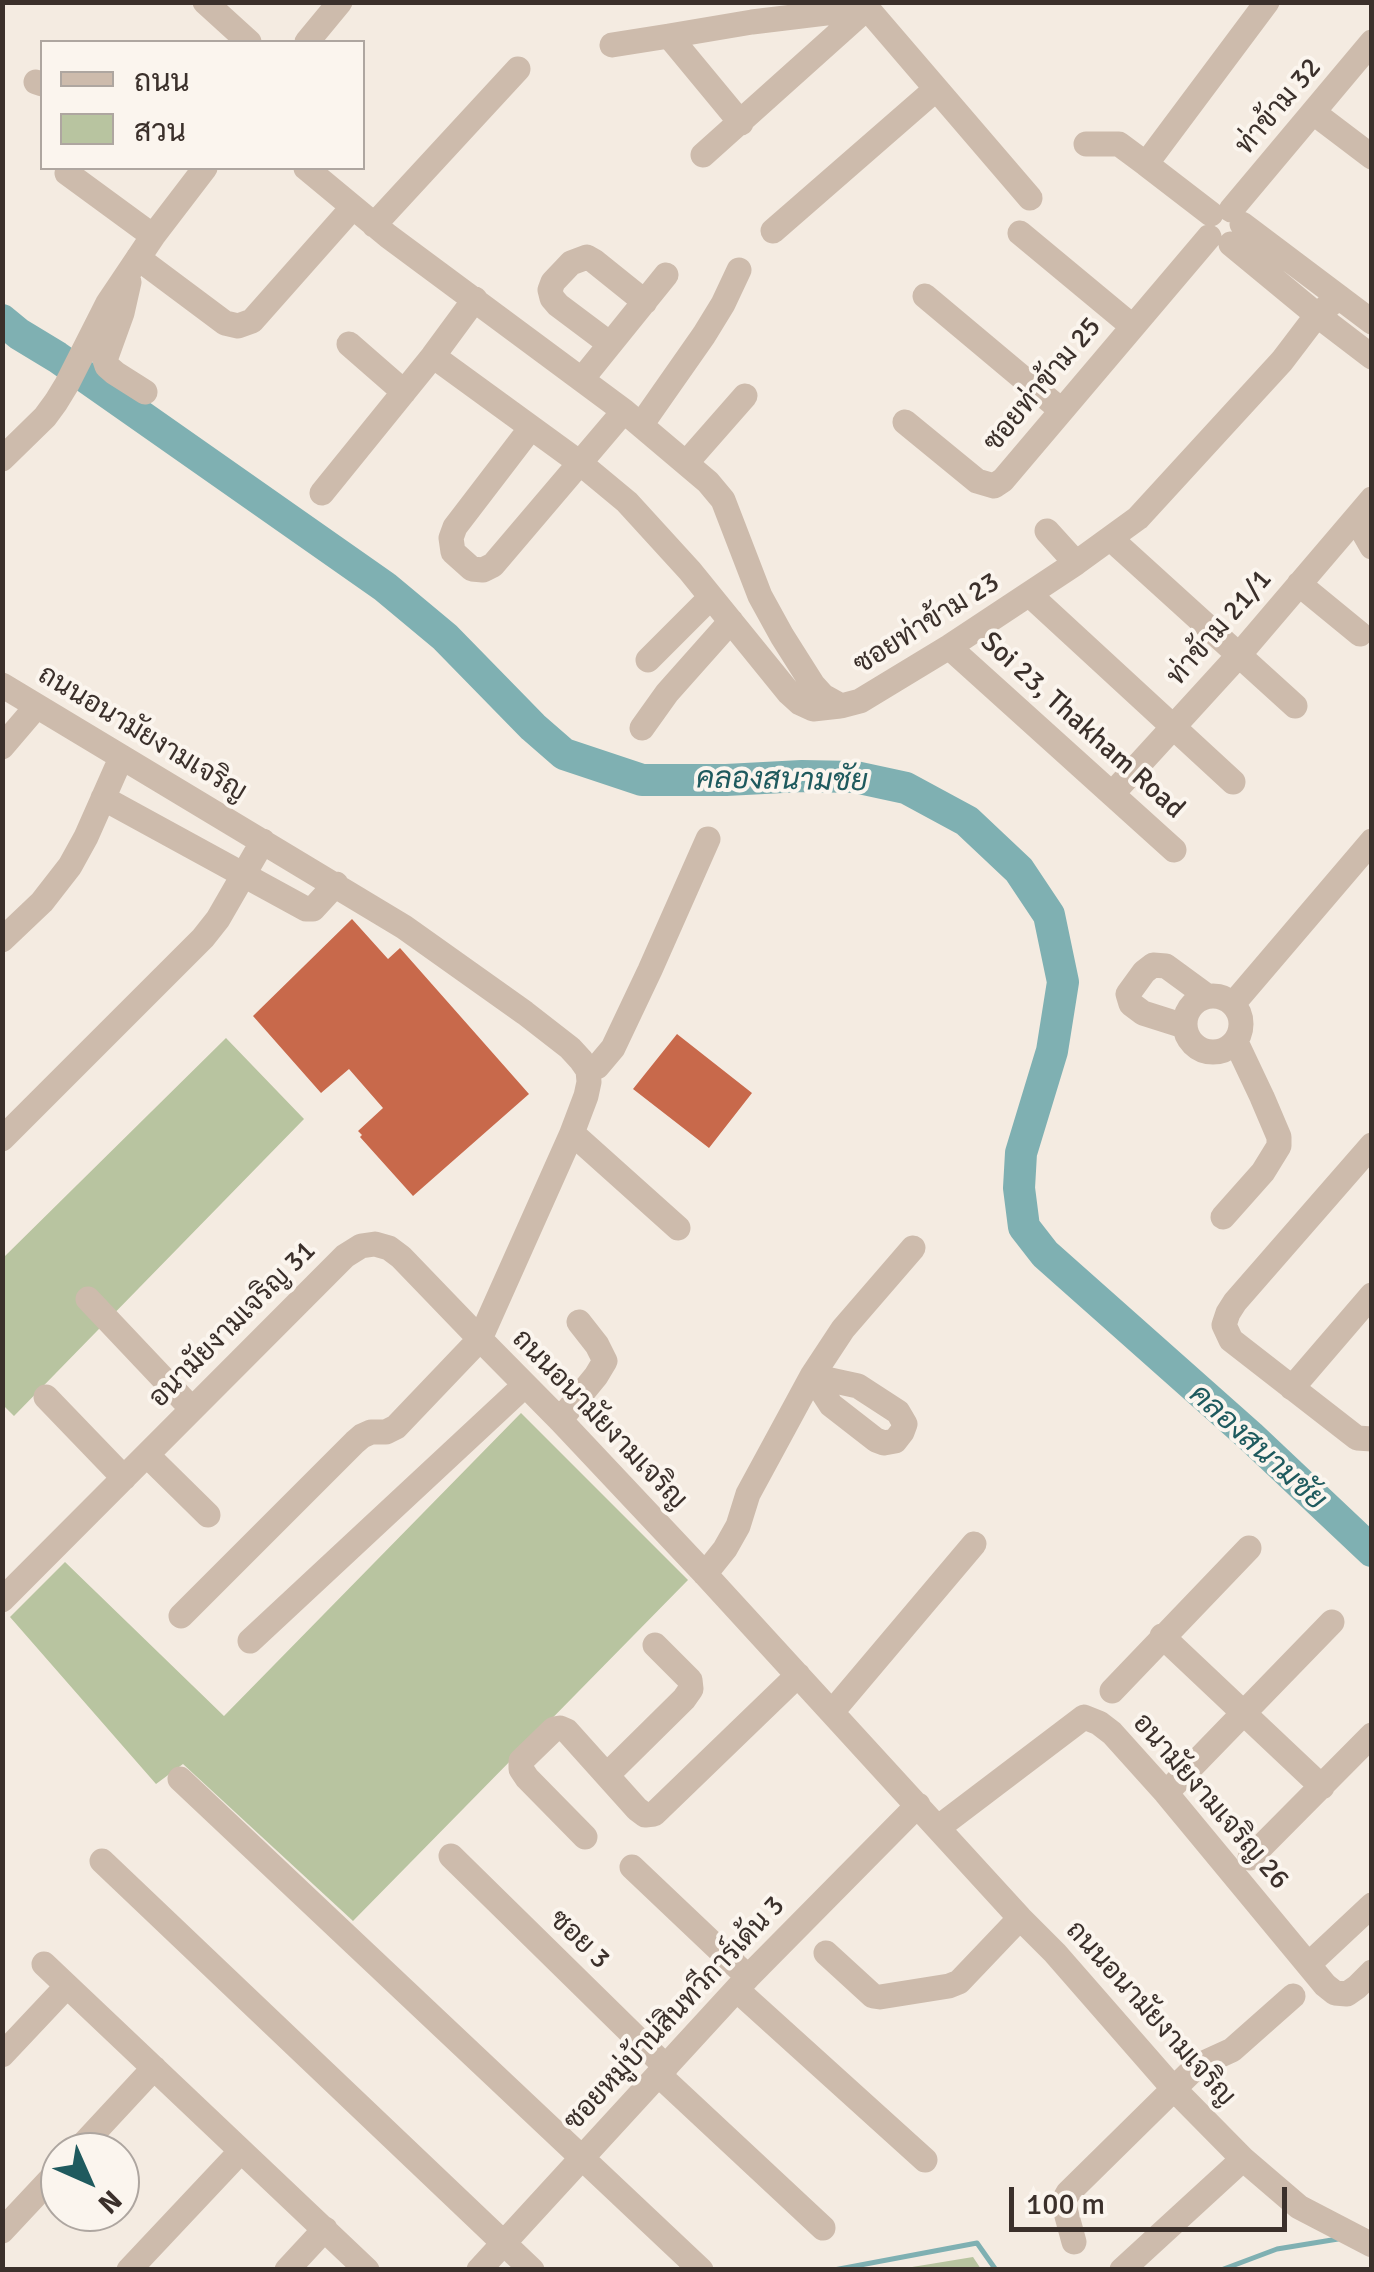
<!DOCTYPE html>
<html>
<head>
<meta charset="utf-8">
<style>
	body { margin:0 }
	#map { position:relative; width:1374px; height:2272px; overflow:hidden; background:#f4ebe1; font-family:Signika,Sarabun,sans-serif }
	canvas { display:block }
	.frame { position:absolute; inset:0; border:5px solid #3b302b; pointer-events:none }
	.legend { position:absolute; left:40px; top:40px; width:325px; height:130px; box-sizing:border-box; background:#fbf5ee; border:2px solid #aea6a0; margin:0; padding:12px 18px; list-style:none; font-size:30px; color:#3b302b }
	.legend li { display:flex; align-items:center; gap:20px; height:50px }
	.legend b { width:50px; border:2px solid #aea6a0 }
	.north { position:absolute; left:40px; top:2132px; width:100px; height:100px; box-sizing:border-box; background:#fbf5ee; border:2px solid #aea6a0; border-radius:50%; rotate:135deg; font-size:28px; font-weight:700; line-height:40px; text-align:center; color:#3b302b }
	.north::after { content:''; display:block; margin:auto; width:35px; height:45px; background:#1f5a5e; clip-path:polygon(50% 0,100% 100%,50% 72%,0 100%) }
	.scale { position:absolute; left:1009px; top:2187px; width:278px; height:45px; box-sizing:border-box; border:5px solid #3b302b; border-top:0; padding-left:12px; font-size:30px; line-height:35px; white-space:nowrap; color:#3b302b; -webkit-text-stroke:8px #fbf5ee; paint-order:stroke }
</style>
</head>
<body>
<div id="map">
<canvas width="1374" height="2272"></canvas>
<div class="frame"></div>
<ul class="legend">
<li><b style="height:12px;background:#cdbbac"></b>ถนน</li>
<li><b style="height:28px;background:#b8c4a0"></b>สวน</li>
</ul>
<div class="north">N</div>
<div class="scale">100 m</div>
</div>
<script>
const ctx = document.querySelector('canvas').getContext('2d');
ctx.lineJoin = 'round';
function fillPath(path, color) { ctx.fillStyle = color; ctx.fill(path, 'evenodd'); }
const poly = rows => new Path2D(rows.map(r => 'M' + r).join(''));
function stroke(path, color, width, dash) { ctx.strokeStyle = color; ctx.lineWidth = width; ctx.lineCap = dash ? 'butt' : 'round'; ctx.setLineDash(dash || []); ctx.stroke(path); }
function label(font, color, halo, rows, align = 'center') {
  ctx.font = font + ' Signika,Sarabun,sans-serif'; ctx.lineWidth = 8; ctx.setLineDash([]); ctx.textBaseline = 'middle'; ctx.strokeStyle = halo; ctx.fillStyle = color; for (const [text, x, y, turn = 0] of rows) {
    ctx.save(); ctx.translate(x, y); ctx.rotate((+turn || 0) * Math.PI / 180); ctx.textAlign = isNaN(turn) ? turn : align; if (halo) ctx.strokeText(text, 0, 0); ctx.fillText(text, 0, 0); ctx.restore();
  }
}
const green = poly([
	[226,1038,304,1119,14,1416,3,1405,3,1258],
	[521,1413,688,1580,353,1921,183,1764,156,1784,10,1617,65,1562,224,1716],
	[973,2257,981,2269,900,2269]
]);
const stream = poly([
	[834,2270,977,2243,996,2270],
	[1221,2270,1277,2249,1338,2239]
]);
const river = poly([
	[2,320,19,334,57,357,385,587,445,637,533,727,564,754,642,780,726,780,802,776,855,777,906,788,967,821,1019,870,1049,915,1063,982,1052,1051,1021,1153,1019,1188,1024,1227,1045,1254,1250,1436,1372,1551]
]);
const building = poly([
	[352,919,388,959,400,948,529,1094,413,1196,360,1137,362,1135,358,1131,383,1108,349,1069,321,1093,253,1016],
	[677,1034,752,1093,709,1148,633,1089]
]);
const minor = poly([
	[205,2,249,42],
	[867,8,1030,198],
	[307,42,340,2],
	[612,45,669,36],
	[36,82,42,84],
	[1314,113,1372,157],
	[741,123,669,36,752,22,867,8],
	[1086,144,1119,144,1146,164],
	[703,155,867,8],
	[306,168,388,236,624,411,708,482,723,500,760,596,782,636,813,685,823,696,841,706,860,701,949,647,1076,563,1138,518,1282,361,1317,315,1339,297],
	[67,173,153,236],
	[1231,210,1372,42],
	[1211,214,1146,164,1267,2],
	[1242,224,1372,322],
	[374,225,518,69],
	[773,231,936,89],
	[1020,233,1132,326],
	[1231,244,1317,315,1372,357],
	[138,258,225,323,238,326,252,321,353,207],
	[129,282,122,313,105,360,107,366,115,373,145,392],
	[925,296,1061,410],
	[349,344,404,392],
	[610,344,558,305,552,298,550,290,553,282,571,263,587,257,594,261,645,302],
	[433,356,580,463,627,502,690,571,789,693,800,703,813,709,840,706],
	[582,379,666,275],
	[905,422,977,481,994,486,1003,480,1209,237],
	[641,425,704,335,723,304,739,270],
	[530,429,455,527,451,538,453,552,472,569,483,570,493,565,624,411],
	[2,459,45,417,56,402,67,384,108,303,153,236,205,168],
	[687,462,745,396],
	[322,493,433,356,475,299],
	[1356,519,1372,547],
	[1047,531,1076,563],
	[1111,539,1295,706],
	[1299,584,1360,634],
	[1030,595,1233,782],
	[949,647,1174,850],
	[648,660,711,597],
	[2,685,404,927,525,1013,570,1048,581,1060,588,1070,589,1082,586,1096,572,1133,480,1339,560,1420,705,1574,1020,1918,1055,1953,1173,2088,1243,2159,1299,2207,1372,2245],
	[642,728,667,693,731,621],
	[2,747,37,706],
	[1112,794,1239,655,1372,499],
	[103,798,306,909,313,909,336,884],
	[2,940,42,902,70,866,86,837,121,758],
	'1185 1024a28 28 0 1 1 56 0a28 28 0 1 1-56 0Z',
	[1233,1004,1372,841],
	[1184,1026,1143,1013,1131,1004,1128,994,1144,972,1153,965,1166,966,1207,996],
	[588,1070,597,1067,613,1048,650,970,708,839],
	[572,1133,678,1228],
	[2,1139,203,938,218,919,263,841],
	[1372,1145,1235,1302,1228,1313,1224,1325,1231,1340,1357,1438,1372,1439],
	[1223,1217,1263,1172,1279,1146,1279,1137,1262,1097,1236,1042],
	[88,1299,192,1409],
	[812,1376,858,1386,898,1412,905,1424,902,1432,895,1441,884,1443,876,1440,831,1405,812,1376],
	[1292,1388,1372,1295],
	[46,1397,124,1478],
	[560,1420,596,1376,605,1361,597,1345,579,1322],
	[147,1455,208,1515],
	[705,1574,725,1549,738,1526,748,1494,812,1376,843,1329,913,1248],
	[2,1600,345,1256,361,1246,375,1244,389,1248,401,1257,480,1339,396,1427,386,1432,371,1432,362,1436,355,1442,181,1616],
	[1162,1636,1322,1787],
	[250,1641,525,1385],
	[1112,1691,1249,1548],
	[832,1712,974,1544],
	[607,1775,684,1699,691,1689,690,1680,655,1645],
	[180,1779,701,2270],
	[1166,1793,1332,1622],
	[939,1827,1084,1717,1099,1723,1112,1733,1166,1793,1325,1985,1335,1993,1347,1994,1357,1987,1372,1972],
	[585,1837,527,1778,521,1769,521,1761,554,1729,560,1728,567,1731,637,1809,645,1815,654,1814,798,1675],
	[451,1856,666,2067],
	[1250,1858,1372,1735],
	[102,1861,532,2270],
	[632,1867,748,1977],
	[826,1953,873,1996,880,1997,949,1986,959,1982,1020,1918],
	[44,1964,367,2270],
	[1309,1964,1372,1905],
	[737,1990,925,2160],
	[2,2055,67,1986],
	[659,2075,823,2228],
	[76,2152,154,2068],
	[2,2231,60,2169],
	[1074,2242,1065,2209,1064,2200,1068,2193,1197,2066,1232,2050,1293,1996],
	[129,2270,241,2151],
	[287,2270,325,2229],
	[479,2270,748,1977,918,1805],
	[1122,2270,1243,2159]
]);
const streetNames = [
	["ท่าข้าม 32",1279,107,-50],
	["ซอยท่าข้าม 25",1043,385,-50],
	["ซอยท่าข้าม 23",927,624,-32],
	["ท่าข้าม 21/1",1220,628,-49],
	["Soi 23, Thakham Road",1082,726,42],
	["ถนนอนามัยงามเจริญ",142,734,31],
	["อนามัยงามเจริญ 31",233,1325,-45],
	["ถนนอนามัยงามเจริญ",599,1420,46],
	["อนามัยงามเจริญ 26",1210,1802,49],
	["ซอย 3",579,1940,44],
	["ซอยหมู่บ้าน่สินทวีการ์เด้น 3",675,2014,-47],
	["ถนนอนามัยงามเจริญ",1150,2014,48]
];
const waterNames = [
	["คลองสนามชัย",782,781,1],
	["คลองสนามชัย",1257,1448,42]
];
fillPath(green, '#b8c4a0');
stroke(stream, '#7fb0b2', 5);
stroke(river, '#7fb0b2', 32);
fillPath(building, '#c8694b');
stroke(minor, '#cdbbac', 25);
label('28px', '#3b302b', '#fbf5ee', streetNames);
label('italic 30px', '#1f5a5e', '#fbf5ee', waterNames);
</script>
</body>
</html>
